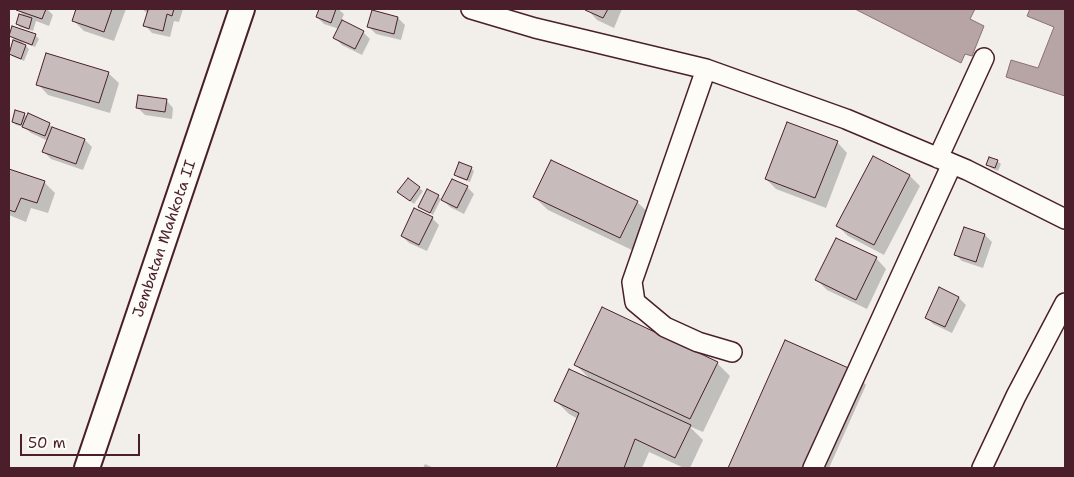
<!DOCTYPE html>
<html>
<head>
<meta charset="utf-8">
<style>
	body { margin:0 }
	#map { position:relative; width:1074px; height:477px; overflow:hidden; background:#f2efeb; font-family:"Shantell Sans",sans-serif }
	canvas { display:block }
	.frame { position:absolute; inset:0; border:10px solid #4a1f2b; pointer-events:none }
	.scale { position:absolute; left:20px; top:434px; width:120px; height:22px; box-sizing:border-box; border:2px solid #4a1f2b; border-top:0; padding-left:6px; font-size:15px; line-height:18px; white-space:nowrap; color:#4a1f2b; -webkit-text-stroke:4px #fdfcf7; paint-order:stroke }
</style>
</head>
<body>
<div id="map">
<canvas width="1074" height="477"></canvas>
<div class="frame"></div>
<div class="scale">50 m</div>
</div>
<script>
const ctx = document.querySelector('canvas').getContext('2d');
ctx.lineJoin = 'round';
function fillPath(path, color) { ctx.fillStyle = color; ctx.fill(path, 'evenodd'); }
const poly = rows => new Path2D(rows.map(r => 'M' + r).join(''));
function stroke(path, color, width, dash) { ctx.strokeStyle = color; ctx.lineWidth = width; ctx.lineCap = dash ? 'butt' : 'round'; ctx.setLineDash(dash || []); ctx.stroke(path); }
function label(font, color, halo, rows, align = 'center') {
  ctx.font = font + ' "Shantell Sans",sans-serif'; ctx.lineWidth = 5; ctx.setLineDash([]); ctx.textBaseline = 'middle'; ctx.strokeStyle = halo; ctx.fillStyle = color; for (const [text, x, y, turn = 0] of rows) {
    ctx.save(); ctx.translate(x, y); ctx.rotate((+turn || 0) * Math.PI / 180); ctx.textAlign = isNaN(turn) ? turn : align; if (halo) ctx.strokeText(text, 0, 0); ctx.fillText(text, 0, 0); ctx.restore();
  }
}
const water = poly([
	[855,9,975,9,970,19,984,26,972,56,965,54,961,63,855,9],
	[1030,9,1065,9,1065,96,1006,77,1011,60,1038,68,1054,27,1027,16,1030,9]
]);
const shadow = poly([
	[18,9,47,9,53,15,49,26,36,21,33,31,20,27,17,24,25,18],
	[77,9,126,9,114,41,84,31,73,20],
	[142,9,183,9,179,22,174,21,170,37,152,33,145,25,148,14],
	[320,9,338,9,344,14,341,21,363,32,370,39,362,55,342,45,335,38,339,29,324,24,317,17],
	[587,9,622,9,614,28,597,20],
	[398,18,405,25,401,40,376,34,369,27],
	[35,35,39,39,35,47,22,42,29,49,24,61,12,56,9,53,14,39,10,36],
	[108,73,119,83,110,113,48,95,38,84],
	[166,100,173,108,172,119,145,115,138,108],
	[24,114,28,118,49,124,55,130,85,140,92,147,83,170,51,159,44,152,48,141,31,133,24,127,16,125,13,122],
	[837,142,847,153,826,208,776,189,766,179],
	[874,157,910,176,920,186,884,255,848,236,838,226],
	[997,161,1001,164,998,171,991,168,988,165],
	[471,168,474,171,470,182,459,178,455,175],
	[9,170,44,182,55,193,48,213,31,208,26,222,9,215],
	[408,180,423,191,414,204,402,195],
	[467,187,474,194,464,214,450,207,443,200],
	[438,196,441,199,433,215,420,207],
	[534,197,637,202,651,215,634,251,548,210],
	[432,218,439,225,427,251,409,243,402,236],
	[985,235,992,242,983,268,962,261,955,254],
	[876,258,886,269,867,309,827,290,817,280],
	[940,289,959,298,966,305,952,333,933,324,926,317],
	[786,342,853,371,866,385,829,468,730,468],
	[717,363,730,376,703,432,689,426,703,440,690,468,684,468,649,452,642,468,558,468,578,419,569,414,556,401,591,380,576,365],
	[425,464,434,468,423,468]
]);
const building = poly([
	[17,9,46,9,42,19,16,10,17,9],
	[76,9,112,9,104,32,72,21,76,9],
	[144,9,174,9,172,16,167,14,163,31,143,26,148,10,144,9],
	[319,9,336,9,331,23,316,17,319,9],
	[586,9,608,9,603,18,585,10,586,9],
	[372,10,398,17,394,34,367,27,372,10],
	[19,14,32,18,29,29,16,24,19,14],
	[342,20,364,31,355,49,333,38,342,20],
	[12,26,36,34,32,45,9,36,12,26],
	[13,40,26,45,21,59,9,54,13,40],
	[46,53,109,72,99,103,36,85,46,53],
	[138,95,167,99,165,112,136,108,138,95],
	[15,110,25,113,21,125,12,122,15,110],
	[28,113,50,123,45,136,22,127,28,113],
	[787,122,838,141,815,198,765,179,787,122],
	[52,127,85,139,76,164,42,152,52,127],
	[873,156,910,175,874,245,836,226,873,156],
	[989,157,998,160,995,168,986,165,989,157],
	[551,160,638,201,620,238,533,197,551,160],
	[459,162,472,167,467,180,454,175,459,162],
	[9,169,45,181,37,203,21,198,15,212,9,210,9,169],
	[408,178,420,187,410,201,397,192,408,178],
	[452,179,468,186,457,208,441,200,452,179],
	[427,189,439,195,430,213,418,207,427,189],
	[414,208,433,217,419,245,401,236,414,208],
	[964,227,985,234,976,262,954,255,964,227],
	[836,238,877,257,856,300,815,280,836,238],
	[939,287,959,297,945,327,925,318,939,287],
	[602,307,718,362,690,419,574,365,602,307],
	[785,340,853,370,810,468,728,468,785,340],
	[569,369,691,425,675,458,635,439,624,468,556,468,579,413,554,401,569,369]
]);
const minor = poly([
	[471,9,535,28,706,69,846,119,967,170,1065,219],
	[706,69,632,282,635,302,665,327,698,342,732,352],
	[938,158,984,58],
	[813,468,952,164],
	[982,468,1016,396,1065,303]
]);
const major = poly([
	[87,468,242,9]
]);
const streetNames = [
	["Jembatan Mahkota II",165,239,-71]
];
fillPath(water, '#b7a5a6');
stroke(water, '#8b6f75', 1);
fillPath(shadow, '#0003');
fillPath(building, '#c8bbbb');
stroke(building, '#4a1f2b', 1);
stroke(minor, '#4a1f2b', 22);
stroke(major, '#4a1f2b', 28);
stroke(minor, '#fdfcf7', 19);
stroke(major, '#fdfcf7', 24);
label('15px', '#4a1f2b', '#fdfcf7', streetNames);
</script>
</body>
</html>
